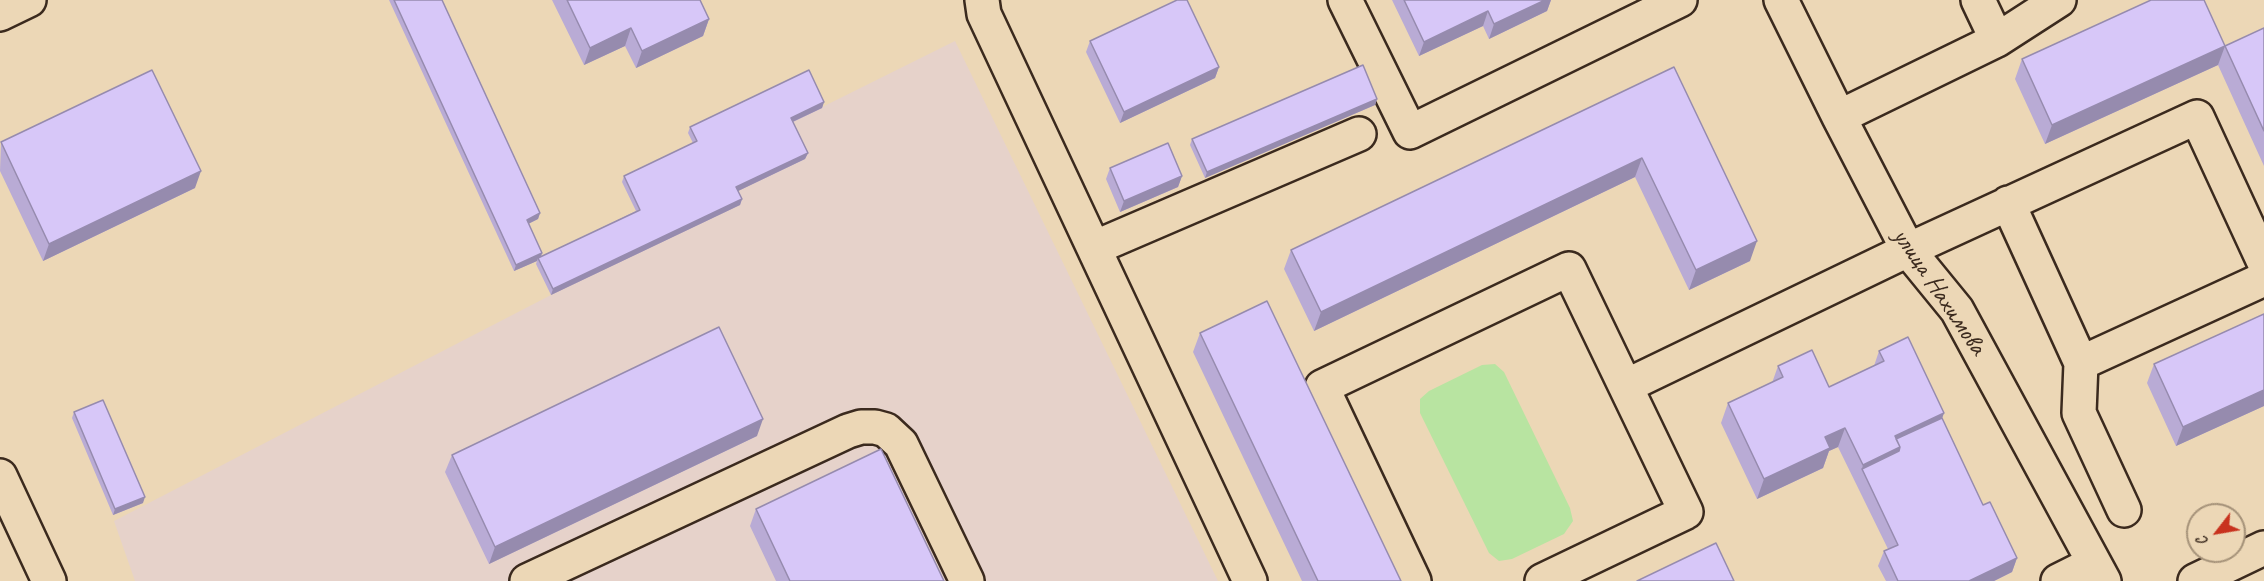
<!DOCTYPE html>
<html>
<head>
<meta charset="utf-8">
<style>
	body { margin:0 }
	#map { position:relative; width:2264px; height:581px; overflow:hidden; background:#ecd7b6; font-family:Caveat,sans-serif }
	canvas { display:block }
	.north { position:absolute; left:2186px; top:503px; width:60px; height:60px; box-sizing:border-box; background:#ecd7b6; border:2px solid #a59279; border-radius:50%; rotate:239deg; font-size:16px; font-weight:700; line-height:24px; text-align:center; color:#3b2a1e }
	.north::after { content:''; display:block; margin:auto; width:21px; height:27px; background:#c8321e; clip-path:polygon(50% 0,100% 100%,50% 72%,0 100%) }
</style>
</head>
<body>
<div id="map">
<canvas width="2264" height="581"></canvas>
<div class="north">С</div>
</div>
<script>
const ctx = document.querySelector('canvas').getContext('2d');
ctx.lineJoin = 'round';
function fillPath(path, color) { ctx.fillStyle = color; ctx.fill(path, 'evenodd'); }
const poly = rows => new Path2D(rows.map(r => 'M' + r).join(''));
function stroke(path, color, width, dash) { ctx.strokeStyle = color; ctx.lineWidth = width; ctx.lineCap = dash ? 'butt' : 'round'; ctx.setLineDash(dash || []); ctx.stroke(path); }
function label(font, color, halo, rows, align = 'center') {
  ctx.font = font + ' Caveat,sans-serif'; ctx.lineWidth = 5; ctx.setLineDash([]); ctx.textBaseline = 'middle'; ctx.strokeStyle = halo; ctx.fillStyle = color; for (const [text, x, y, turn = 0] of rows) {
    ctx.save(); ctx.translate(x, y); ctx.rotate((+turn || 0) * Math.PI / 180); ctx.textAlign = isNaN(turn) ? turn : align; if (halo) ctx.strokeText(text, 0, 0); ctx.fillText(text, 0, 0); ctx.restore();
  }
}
const built = poly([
	[955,41,1218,581,135,581,114,521,551,295,740,205,734,193,788,124]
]);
const green = poly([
	[1495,364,1504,372,1570,508,1573,521,1564,534,1512,559,1499,561,1489,553,1420,413,1420,399,1429,391,1482,365]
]);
const minor = poly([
	[982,0,984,14,1250,581],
	[1345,0,1410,132,1680,0],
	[1781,0,1839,117,1908,250,1957,310,2104,581],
	[0,14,29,0],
	[1997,40,2059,0],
	[1839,117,1997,40,1978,0],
	[2008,203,2081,363,2264,279],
	[1094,248,1359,134],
	[2081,363,2079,413,2124,510],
	[1626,386,1908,250,2197,117,2264,262],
	[0,476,49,581],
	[527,581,848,431,861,427,875,427,886,430,901,444,967,581],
	[1414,581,1322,387,1569,269,1686,512,1542,581],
	[2058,581,2094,563],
	[2195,581,2264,548]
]);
const wall = poly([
	[389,0,442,0,540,213,538,219,528,224,542,253,541,257,636,211,622,182,624,176,693,143,688,133,690,127,824,102,822,108,793,122,808,153,805,159,738,191,742,199,740,205,551,295,536,264,537,261,514,271],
	[552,0,700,0,709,19,703,36,636,68,625,46,584,65],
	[1392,0,1551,0,1547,11,1489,39,1483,26,1419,56],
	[2264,28,2264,166,2218,65,2045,144,2015,79,2022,59,2225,46],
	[1090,41,1219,67,1215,78,1120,123,1086,52],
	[1674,67,1750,261,1689,290,1635,177,1314,331,1284,269,1291,250],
	[1377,99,1375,105,1205,178,1190,145,1192,139],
	[1,142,195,188,43,261,0,171],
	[1110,168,1182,176,1178,187,1120,212,1106,179],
	[2264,314,2264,406,2176,446,2147,383,2154,364],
	[1200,333,1401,581,1302,581,1193,352],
	[1879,351,1944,413,1942,418,1983,505,2017,558,2012,572,1994,581,1886,581,1878,566,1884,551,1888,549,1838,447,1829,451,1823,468,1757,499,1721,423,1728,403,1772,383,1778,366,1829,387,1874,366],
	[74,412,143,503,113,515,72,418],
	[757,436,489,564,445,472,452,455],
	[756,509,944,581,776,581,750,526]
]);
const shadedWall = poly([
	[1545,0,1551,0,1547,11,1489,39,1494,24],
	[1488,11,1483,26,1419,56,1424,42],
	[709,19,703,36,636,68,642,51],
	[631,28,625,46,584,65,590,48],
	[2225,46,2218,65,2045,144,2052,125],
	[1219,67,1215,78,1120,123,1124,112],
	[1377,99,1375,105,1205,178,1207,172],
	[824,102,822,108,788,124,791,118],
	[808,153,805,159,734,193,736,187],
	[1642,158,1635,177,1314,331,1321,312],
	[201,171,195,188,43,261,49,244],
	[1182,176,1178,187,1120,212,1124,201],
	[742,199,740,205,551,295,553,289],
	[540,213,538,219,524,226,527,220],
	[1757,241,1750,261,1689,290,1696,270],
	[542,253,540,259,538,258,537,261,514,271,516,265],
	[2264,390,2264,406,2176,446,2183,427],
	[1944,413,1937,432,1893,466,1862,469,1863,465,1895,436],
	[763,419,757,436,489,564,495,547],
	[1845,428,1838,447,1829,451,1823,468,1757,499,1764,479,1825,437],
	[145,497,143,503,113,515,115,509],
	[2017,558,2012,572,1994,581,1969,581]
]);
const building = poly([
	[394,0,442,0,540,213,527,220,542,253,516,265,394,0],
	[567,0,700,0,709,19,642,51,631,28,590,48,567,0],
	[1177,0,1187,0,1219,67,1124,112,1090,41,1177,0],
	[1404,0,1545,0,1494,24,1488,11,1424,42,1404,0],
	[2151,0,2204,0,2225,46,2052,125,2022,59,2151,0],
	[2264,28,2264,131,2225,46,2264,28],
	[1363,65,1377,99,1207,172,1192,139,1363,65],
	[1674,67,1757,241,1696,270,1642,158,1321,312,1291,250,1674,67],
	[152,70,201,171,49,244,1,142,152,70],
	[809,70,824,102,791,118,808,153,736,187,742,199,553,289,538,258,640,210,624,176,697,141,690,127,809,70],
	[1168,143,1182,176,1124,201,1110,168,1168,143],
	[1267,301,1401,581,1318,581,1200,333,1267,301],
	[2264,314,2264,390,2183,427,2154,364,2264,314],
	[719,327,763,419,495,547,452,455,719,327],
	[1908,337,1944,413,1895,436,1900,447,1863,465,1845,428,1825,437,1830,448,1764,479,1728,403,1783,377,1778,366,1812,350,1829,387,1884,361,1879,351,1908,337],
	[103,400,145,497,115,509,74,412,103,400],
	[1942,418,1983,505,1990,502,2017,558,1969,581,1898,581,1884,551,1898,545,1862,469,1899,451,1900,447,1896,439,1942,418],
	[881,449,944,581,790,581,756,509,881,449],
	[1716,543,1734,581,1637,581,1716,543]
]);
const streetNames = [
	["улица Нахимова",1939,292,56]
];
fillPath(built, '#e6d2ca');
fillPath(green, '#b8e4a1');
stroke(minor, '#3b2a1e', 38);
stroke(minor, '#ecd7b6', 33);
fillPath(wall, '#b9abd5');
fillPath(shadedWall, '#968bae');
fillPath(building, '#d7c7f8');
stroke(building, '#968bae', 1.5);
label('26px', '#3b2a1e', '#ecd7b6', streetNames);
</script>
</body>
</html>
